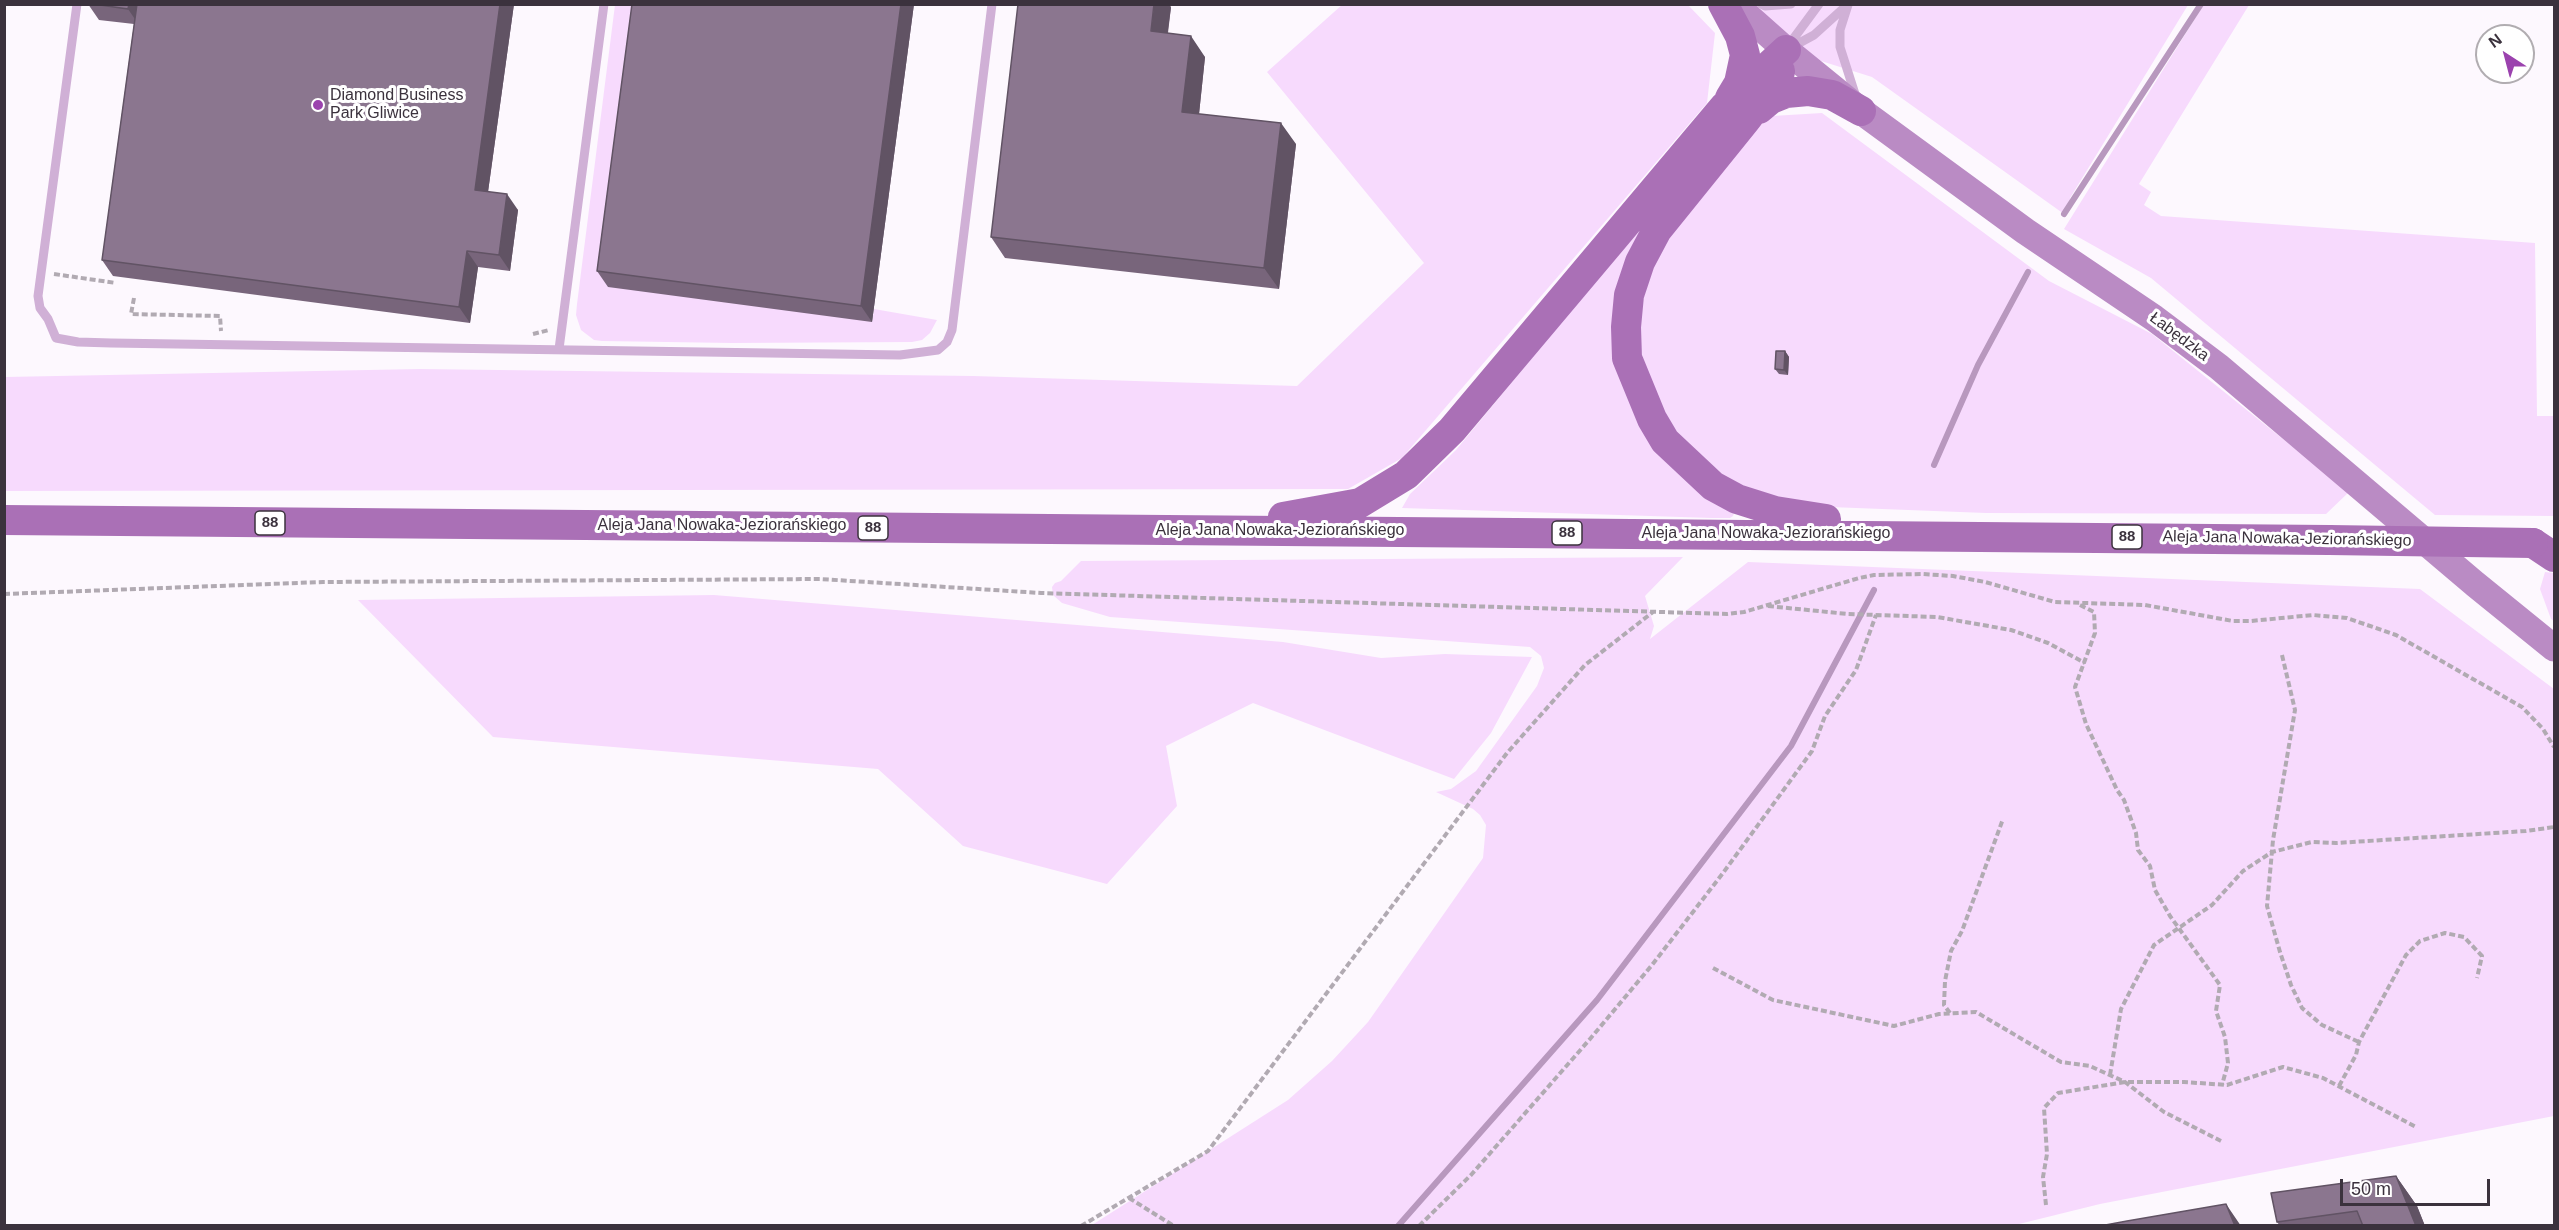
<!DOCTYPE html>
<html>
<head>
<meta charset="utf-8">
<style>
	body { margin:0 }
	#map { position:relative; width:2559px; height:1230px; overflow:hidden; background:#fdf8fe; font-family:Helvetica,sans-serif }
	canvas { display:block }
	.frame { position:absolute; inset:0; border:6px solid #3b323d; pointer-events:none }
	.north { position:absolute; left:2475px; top:24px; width:60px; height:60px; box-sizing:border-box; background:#fff; border:2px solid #b1adb1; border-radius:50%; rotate:324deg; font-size:16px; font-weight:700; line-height:24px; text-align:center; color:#3b323d }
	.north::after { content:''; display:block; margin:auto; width:21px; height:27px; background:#9b42ae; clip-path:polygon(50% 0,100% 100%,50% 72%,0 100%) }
	.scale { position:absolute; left:2340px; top:1179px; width:150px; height:27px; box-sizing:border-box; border:3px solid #3b323d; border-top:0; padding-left:8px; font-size:18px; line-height:21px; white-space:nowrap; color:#3b323d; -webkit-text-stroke:4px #fff; paint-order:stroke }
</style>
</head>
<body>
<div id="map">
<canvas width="2559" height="1230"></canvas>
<div class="frame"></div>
<div class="north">N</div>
<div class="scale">50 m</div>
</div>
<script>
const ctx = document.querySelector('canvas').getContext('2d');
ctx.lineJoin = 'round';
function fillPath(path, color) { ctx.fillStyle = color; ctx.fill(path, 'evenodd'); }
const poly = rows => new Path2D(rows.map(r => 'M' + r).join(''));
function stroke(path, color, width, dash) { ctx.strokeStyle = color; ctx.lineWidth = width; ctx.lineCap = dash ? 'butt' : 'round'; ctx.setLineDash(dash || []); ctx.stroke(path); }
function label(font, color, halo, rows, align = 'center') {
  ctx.font = font + ' Helvetica,sans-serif'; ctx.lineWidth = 6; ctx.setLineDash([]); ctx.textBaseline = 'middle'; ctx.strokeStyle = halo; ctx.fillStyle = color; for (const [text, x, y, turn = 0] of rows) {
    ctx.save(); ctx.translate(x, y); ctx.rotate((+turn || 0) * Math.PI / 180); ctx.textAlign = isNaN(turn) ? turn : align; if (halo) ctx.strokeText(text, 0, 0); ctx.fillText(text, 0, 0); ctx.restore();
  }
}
const green = poly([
	[645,4,872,322,874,309,937,320,930,333,922,340,912,342,732,343,602,341,594,340,581,330,576,315,577,304,615,5],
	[1343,4,1688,5,1715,33,1707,103,1402,458,1348,489,5,491,5,377,420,369,973,376,1297,386,1424,263,1267,72],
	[2204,4,2249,5,2139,184,2151,192,2144,205,2161,216,2535,243,2537,416,2554,416,2554,516,2435,515,2151,278,2064,229],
	[1734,5,2188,5,2070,198,2071,203,2064,214,1872,77,1786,50],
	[1755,87,1667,203,1622,367,1734,513,1733,516,1730,518,1712,518,1402,508,1410,494,1456,450],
	[1822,113,2049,281,2152,334,2349,492,2326,514,1986,513,1804,506,1737,488,1668,424,1653,395,1640,347,1641,307,1656,255,1737,144,1772,116],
	[1683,557,1645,596,1654,626,1650,639,1748,562,2420,589,2554,689,2554,1116,2100,1204,2015,1225,1092,1225,1288,1100,1332,1061,1368,1022,1483,858,1486,825,1480,815,1473,809,1436,792,1451,789,1476,771,1537,686,1544,668,1541,656,1530,647,1110,617,1062,603,1053,595,1052,587,1055,583,1061,581,1081,561],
	[2545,572,2554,573,2554,621,2551,619,2540,589],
	[714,595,1283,642,1381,658,1445,654,1532,657,1491,733,1454,779,1253,703,1166,746,1177,806,1107,884,963,846,878,769,493,737,358,600]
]);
const stream = poly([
	[2064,214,2201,4],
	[1934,465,1978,365,2028,272],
	[1398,1226,1597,1000,1791,746,1874,590]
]);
const path = poly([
	[54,274,116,283],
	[134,298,131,314,220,316,221,331],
	[533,334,549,330],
	[4,594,323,582,820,579,1041,593,1727,614,1744,612,1859,578,1874,575,1923,574,1953,576,1985,582,2055,602,2145,605,2233,621,2251,621,2313,615,2347,618,2396,635,2522,707,2543,729,2554,747],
	[2080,605,2094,612,2095,633,2075,687,2086,724,2117,790,2124,800,2136,833,2138,850,2150,866,2155,890,2170,916,2220,985,2216,1011,2225,1037,2228,1063,2222,1085],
	[1768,606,1848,614,1937,617,2011,630,2048,643,2085,663],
	[2282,655,2295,710,2273,840,2267,906,2280,952,2291,985,2302,1008,2322,1025,2359,1042],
	[1713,968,1773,1000,1894,1026,1939,1014,1976,1012,2061,1062,2090,1066,2125,1082,2164,1112,2221,1141],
	[1950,1013,1944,1005,1945,981,1951,951,1962,931,2003,819],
	[2110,1075,2121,1009,2154,945,2212,905,2243,871,2272,852,2312,842,2336,843,2526,831,2554,827],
	[2339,1086,2356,1055,2359,1042,2406,955,2420,941,2445,933,2464,937,2482,956,2477,978],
	[1129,1198,1174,1226],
	[2046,1205,2043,1177,2047,1154,2044,1108,2058,1093,2125,1082,2184,1082,2227,1085,2283,1067,2323,1078,2416,1127],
	[1081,1226,1208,1151,1507,753,1585,665,1653,612],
	[1419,1226,1471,1175,1590,1039,1652,965,1723,873,1812,751,1825,716,1856,670,1876,615]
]);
const lane = poly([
	[77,4,38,296,40,308,48,319,56,338,78,342,111,343,900,355,938,350,947,342,952,330,992,4],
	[1761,4,1765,6,1791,4],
	[1848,5,1840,30,1840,47,1856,97],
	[1788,46,1819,4],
	[1790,48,1814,35,1846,6],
	[559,349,604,4]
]);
const secondary = poly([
	[1734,4,1786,50,1861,111,2025,231,2154,318,2219,367,2475,584,2554,648]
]);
const primary = poly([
	[1723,4,1740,36,1745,55,1739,83,1730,98],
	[1780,71,1779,77,1745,121,1657,230,1640,262,1629,295,1626,327,1627,358,1652,419,1665,441,1713,486,1737,499,1775,511,1826,519],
	[1759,109,1771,99,1786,93,1808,91,1832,95,1861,111],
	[1283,517,1360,503,1406,475,1452,430,1725,106,1786,50],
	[4,520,2329,540],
	[2533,543,2554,557]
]);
const primaryBridge = poly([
	[2329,540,2533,543]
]);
const wall = poly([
	[88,4,514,4,488,192,518,210,510,271,478,267,470,323,113,276,102,260,134,24,99,20],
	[632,4,914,4,872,322,608,287,597,271],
	[1171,7,1168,33,1205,57,1199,114,1296,144,1279,289,1005,258,991,237],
	[1785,351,1789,357,1788,375,1779,374,1775,369],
	[2396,1176,2417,1206,2425,1226,2280,1226,2277,1222]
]);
const shadedWall = poly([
	[129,4,142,4,139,25,128,9],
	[500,4,514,4,486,206,475,190],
	[901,4,914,4,872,322,861,306],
	[1154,4,1169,4,1171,7,1165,52,1151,31],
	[1191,36,1205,57,1197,133,1182,112],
	[1281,123,1296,144,1279,289,1264,268],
	[507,194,518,210,510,271,499,255],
	[467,251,478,267,470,323,459,307],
	[1785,351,1789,357,1788,375,1784,370],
	[2396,1176,2417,1206,2425,1226,2416,1226],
	[2226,1204,2241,1226,2235,1226]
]);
const building = poly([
	[93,4,129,4,128,9,93,4],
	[137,4,500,4,475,190,507,194,499,255,467,251,459,307,102,260,137,4],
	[632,4,901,4,861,306,597,271,632,4],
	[1018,4,1154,4,1151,31,1191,36,1182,112,1281,123,1264,268,991,237,1018,4],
	[1776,351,1785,351,1784,370,1775,369,1776,351],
	[2396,1176,2416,1226,2363,1226,2357,1211,2277,1222,2271,1193,2396,1176],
	[2226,1204,2235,1226,2100,1226,2127,1221,2226,1204]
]);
const markers = [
	[318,105,6,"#9b42ae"]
];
const shields = [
	[270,523,30],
	[873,528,30],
	[1567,533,30],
	[2127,537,30]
];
const shieldNames = [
	["88",270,523],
	["88",873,528],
	["88",1567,533],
	["88",2127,537]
];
const poiNames = [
	["Diamond Business",330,96],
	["Park Gliwice",330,114]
];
const streetNames = [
	["Łabędzka",2179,337,37],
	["Aleja Jana Nowaka-Jeziorańskiego",722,526],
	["Aleja Jana Nowaka-Jeziorańskiego",1280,531],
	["Aleja Jana Nowaka-Jeziorańskiego",1766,534],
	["Aleja Jana Nowaka-Jeziorańskiego",2287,539,1]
];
fillPath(green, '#f7dafd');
stroke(stream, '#b898be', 6);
stroke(path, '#b1aab2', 4, [6, 3]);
stroke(lane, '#d0b0d6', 9);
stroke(secondary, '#ba8bc4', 27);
stroke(primary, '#aa70b6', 30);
stroke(primaryBridge, '#aa70b6', 30);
fillPath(wall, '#78657b');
fillPath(shadedWall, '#615364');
fillPath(building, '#8b768f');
stroke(building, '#615364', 1.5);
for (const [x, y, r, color] of markers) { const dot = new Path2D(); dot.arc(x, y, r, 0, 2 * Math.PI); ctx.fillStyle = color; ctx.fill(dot); stroke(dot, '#fff', 2); }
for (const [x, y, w] of shields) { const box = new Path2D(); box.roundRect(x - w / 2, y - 12, w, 24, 4.5); ctx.fillStyle = '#fff'; ctx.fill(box); stroke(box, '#3b323d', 1.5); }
label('bold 15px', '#3b323d', null, shieldNames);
label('16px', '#3b323d', '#fff', poiNames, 'left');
label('16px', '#3b323d', '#fff', streetNames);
</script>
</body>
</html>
